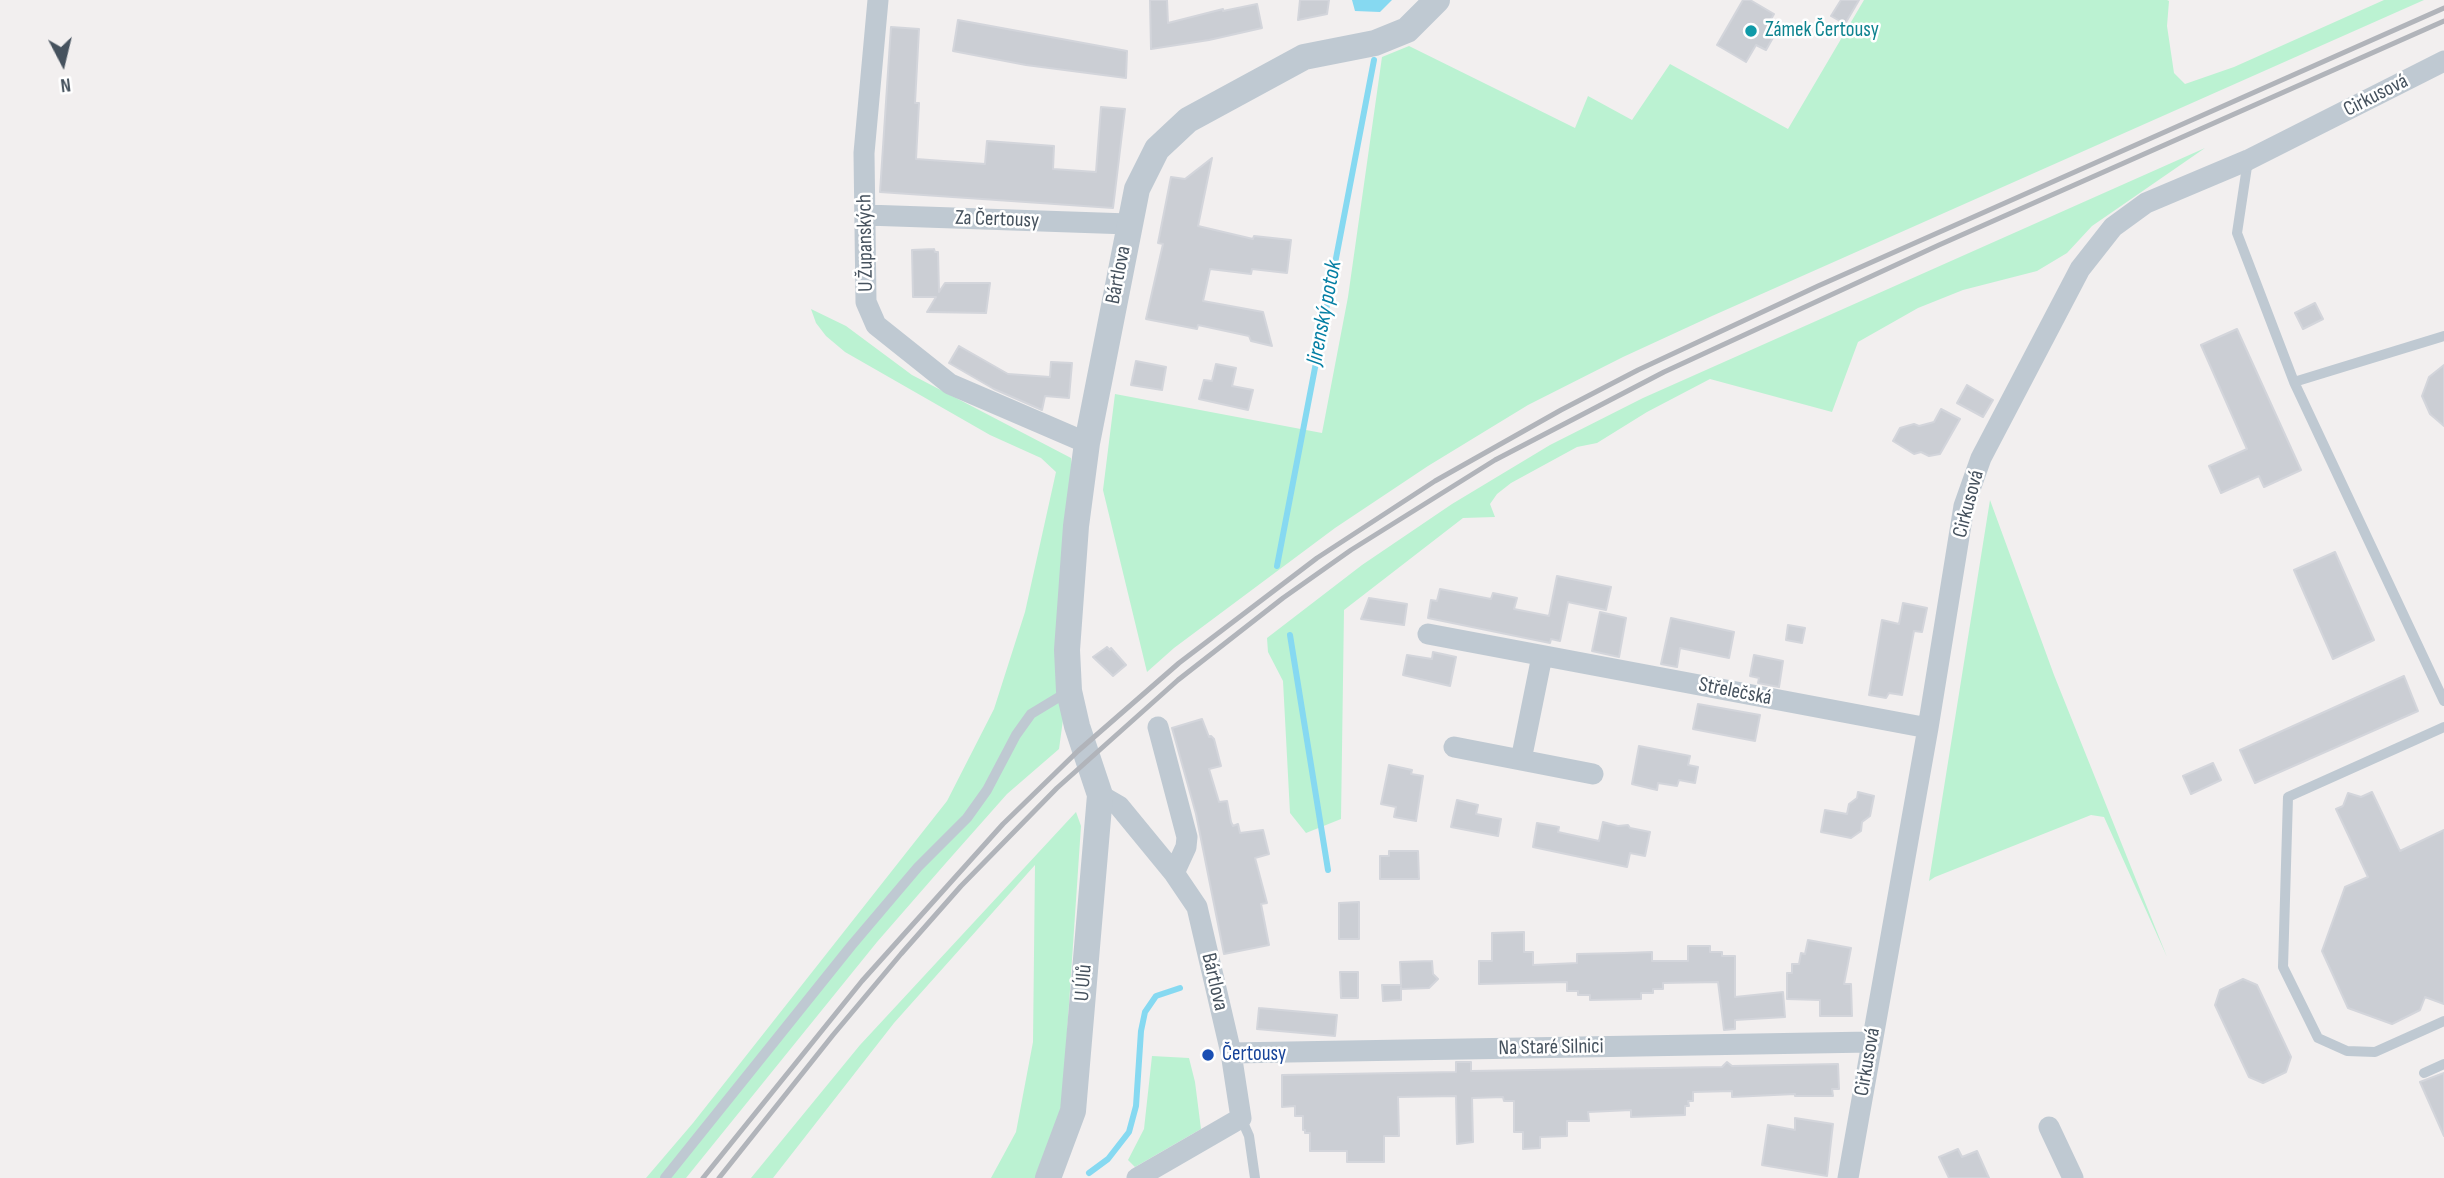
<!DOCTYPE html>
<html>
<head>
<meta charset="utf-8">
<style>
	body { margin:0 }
	#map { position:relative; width:2444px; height:1178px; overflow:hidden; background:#f2efef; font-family:"Sofia Sans Condensed",sans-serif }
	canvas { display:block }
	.north { position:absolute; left:28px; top:28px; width:70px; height:70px; -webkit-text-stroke:5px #fff; paint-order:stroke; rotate:173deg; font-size:19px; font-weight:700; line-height:28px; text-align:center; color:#46525e }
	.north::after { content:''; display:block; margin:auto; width:24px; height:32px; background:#46525e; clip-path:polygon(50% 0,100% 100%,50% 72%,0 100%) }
</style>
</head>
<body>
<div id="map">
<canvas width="2444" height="1178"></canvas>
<div class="north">N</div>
</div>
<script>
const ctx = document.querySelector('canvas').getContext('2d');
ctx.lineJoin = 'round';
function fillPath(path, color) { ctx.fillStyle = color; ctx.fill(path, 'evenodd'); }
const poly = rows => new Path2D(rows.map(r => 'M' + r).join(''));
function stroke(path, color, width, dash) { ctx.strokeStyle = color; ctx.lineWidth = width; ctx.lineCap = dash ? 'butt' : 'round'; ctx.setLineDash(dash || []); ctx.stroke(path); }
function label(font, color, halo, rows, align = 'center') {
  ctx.font = font + ' "Sofia Sans Condensed",sans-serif'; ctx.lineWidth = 5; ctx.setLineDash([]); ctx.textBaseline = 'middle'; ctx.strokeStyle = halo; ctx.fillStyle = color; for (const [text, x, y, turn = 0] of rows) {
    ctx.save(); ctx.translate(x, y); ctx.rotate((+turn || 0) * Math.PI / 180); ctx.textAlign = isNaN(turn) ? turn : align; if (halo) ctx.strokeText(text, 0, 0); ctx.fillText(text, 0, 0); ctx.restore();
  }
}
const green = poly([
	[1864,0,2167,0,2169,1,2167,26,2174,73,2185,84,2234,67,2384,0,2424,0,1712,316,1623,357,1528,405,1428,466,1335,528,1174,648,1147,672,1103,490,1115,394,1322,433,1348,297,1382,57,1409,46,1575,128,1588,96,1632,120,1670,64,1788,129],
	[2205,148,2092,226,2067,253,2037,271,1963,290,1918,308,1858,342,1832,412,1710,379,1647,412,1597,443,1577,447,1511,483,1497,494,1490,504,1495,517,1463,518,1344,610,1341,819,1306,833,1290,813,1283,681,1268,652,1267,638,1362,565,1452,504,1550,445,1643,398],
	[811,309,846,326,912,375,1071,458,1074,483,1065,705,1059,749,1007,794,945,864,877,942,686,1178,646,1178,693,1123,947,801,994,709,1025,612,1056,472,1041,458,990,435,845,352,826,336,816,323],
	[1990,500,2054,675,2167,957,2104,817,2091,815,1935,877,1929,881],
	[1076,812,1081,826,1062,1108,1035,1178,991,1178,1016,1132,1033,1042,1035,865,894,1023,773,1178,751,1178,860,1045],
	[1152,1056,1189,1058,1195,1082,1201,1129,1135,1167,1128,1160,1144,1129]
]);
const water = poly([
	[1352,0,1392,0,1380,12,1355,11]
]);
const stream = poly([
	[1277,566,1374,60],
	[1290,635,1328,870],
	[1089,1173,1108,1159,1129,1132,1136,1106,1141,1031,1145,1012,1156,996,1180,988]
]);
const building = poly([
	[1150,0,1167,0,1168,23,1223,9,1223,11,1257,4,1262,28,1209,40,1151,49,1150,0],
	[1300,0,1329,0,1327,14,1298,20,1300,0],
	[1743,0,1750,0,1774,14,1770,21,1779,27,1766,50,1756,45,1746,62,1717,45,1743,0],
	[1841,0,1859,0,1845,24,1831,16,1841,0],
	[958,20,1127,51,1126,78,1026,65,953,51,958,20],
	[891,27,919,29,915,103,919,103,916,159,985,164,987,141,1054,146,1053,169,1096,172,1101,107,1125,109,1113,208,880,192,891,27],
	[1212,158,1198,226,1253,239,1254,236,1291,240,1287,273,1252,269,1251,274,1210,269,1203,301,1263,312,1272,346,1251,341,1249,336,1198,325,1197,329,1146,319,1163,244,1158,243,1171,177,1185,179,1212,158],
	[934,249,935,252,938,252,939,292,945,283,990,283,986,313,927,312,936,297,913,297,912,250,934,249],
	[2315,303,2323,319,2303,329,2295,313,2315,303],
	[2237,329,2301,470,2264,487,2259,476,2221,493,2209,466,2247,449,2201,345,2237,329],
	[959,346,1008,374,1050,377,1051,362,1072,363,1069,398,1045,396,1042,410,994,389,949,363,959,346],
	[1136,361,1166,367,1162,390,1131,385,1136,361],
	[1216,364,1236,368,1232,386,1253,390,1248,410,1199,399,1204,380,1212,381,1216,364],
	[2444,365,2444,426,2430,414,2422,396,2429,377,2444,365],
	[1967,385,1993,400,1983,417,1957,403,1967,385],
	[1941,409,1960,419,1940,454,1929,456,1921,452,1914,454,1893,441,1900,428,1914,424,1919,426,1934,422,1941,409],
	[2335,552,2374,640,2333,659,2294,570,2335,552],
	[1557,576,1611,587,1606,610,1568,602,1560,641,1551,639,1550,643,1428,618,1431,600,1437,601,1440,589,1491,599,1493,593,1517,598,1514,609,1549,616,1557,576],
	[1369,598,1407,604,1404,625,1361,619,1369,598],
	[1903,603,1927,608,1922,632,1914,631,1902,695,1889,693,1886,698,1869,695,1882,620,1899,624,1903,603],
	[1600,612,1626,618,1619,657,1592,651,1600,612],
	[1671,618,1734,632,1729,658,1680,648,1677,667,1661,664,1671,618],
	[1788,625,1805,628,1802,643,1786,640,1788,625],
	[1107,647,1110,650,1111,648,1126,665,1113,676,1093,657,1107,647],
	[1433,652,1456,657,1450,686,1403,675,1407,655,1432,659,1433,652],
	[1754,655,1783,661,1779,687,1758,683,1759,678,1750,676,1754,655],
	[2404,676,2418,711,2255,783,2240,750,2404,676],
	[1698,704,1760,715,1755,741,1693,729,1698,704],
	[1202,719,1209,737,1211,736,1214,739,1221,766,1209,769,1219,802,1227,801,1231,822,1233,826,1238,824,1240,833,1263,830,1269,854,1255,858,1267,903,1261,904,1269,945,1224,954,1196,814,1172,728,1202,719],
	[1639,746,1690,756,1688,765,1698,767,1695,783,1679,780,1677,786,1658,783,1657,790,1632,784,1639,746],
	[2213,763,2221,780,2191,794,2183,776,2213,763],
	[1389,765,1412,770,1411,774,1423,776,1416,821,1394,817,1396,807,1381,804,1389,765],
	[1858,792,1874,796,1870,816,1862,822,1861,831,1851,838,1821,832,1825,810,1847,814,1849,804,1857,798,1858,792],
	[2372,792,2400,851,2444,830,2444,1004,2425,997,2420,1010,2392,1024,2348,1008,2322,951,2345,887,2368,877,2336,809,2343,806,2348,793,2361,797,2372,792],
	[1457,800,1478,805,1476,814,1501,819,1498,836,1451,827,1457,800],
	[1603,822,1618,826,1628,825,1630,828,1650,832,1645,856,1630,853,1627,867,1533,847,1537,823,1559,827,1558,832,1599,841,1603,822],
	[1389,851,1418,851,1419,879,1380,879,1380,856,1389,856,1389,851],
	[1359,902,1359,939,1339,939,1339,903,1359,902],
	[1524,932,1524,952,1533,952,1533,965,1577,963,1577,954,1624,953,1652,952,1652,961,1688,961,1688,946,1710,946,1710,952,1722,952,1722,956,1735,956,1735,997,1783,992,1785,1017,1735,1020,1735,1029,1724,1030,1718,982,1663,983,1663,989,1653,989,1653,993,1641,993,1641,999,1590,1000,1590,995,1578,995,1578,991,1567,991,1567,982,1479,984,1479,961,1492,961,1492,933,1524,932],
	[1808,940,1851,948,1844,984,1851,984,1852,1016,1820,1016,1820,1000,1787,999,1787,973,1792,973,1792,964,1799,964,1801,953,1805,954,1808,940],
	[1432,961,1433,974,1438,979,1429,988,1401,989,1401,987,1401,1000,1383,1001,1382,985,1401,985,1400,962,1432,961],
	[1340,972,1358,972,1358,998,1341,998,1340,972],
	[2243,979,2257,985,2291,1057,2286,1072,2263,1083,2249,1077,2215,1005,2220,990,2243,979],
	[1259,1008,1337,1015,1335,1036,1257,1029,1259,1008],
	[1456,1062,1471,1062,1471,1071,1722,1067,1727,1062,1732,1066,1838,1064,1839,1089,1832,1089,1833,1096,1795,1096,1795,1094,1732,1097,1732,1091,1693,1092,1693,1101,1688,1101,1689,1106,1685,1106,1685,1115,1631,1117,1631,1110,1588,1112,1589,1121,1567,1121,1567,1136,1540,1137,1540,1148,1523,1149,1523,1132,1514,1132,1514,1101,1504,1101,1503,1097,1472,1098,1473,1142,1457,1144,1456,1096,1398,1097,1399,1136,1384,1136,1384,1162,1347,1162,1347,1151,1310,1151,1310,1133,1305,1133,1305,1130,1303,1130,1303,1116,1295,1116,1295,1106,1282,1107,1282,1075,1456,1072,1456,1062],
	[2444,1073,2444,1136,2420,1082,2444,1073],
	[1795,1118,1833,1124,1827,1176,1762,1165,1768,1125,1795,1130,1795,1118],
	[1958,1149,1962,1157,1977,1151,1989,1178,1949,1178,1939,1157,1958,1149]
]);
const service = poly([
	[2248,160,2237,233,2294,382,2444,701],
	[2294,382,2444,336],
	[2444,727,2288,797,2283,967,2318,1038,2347,1051,2375,1052,2444,1021],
	[2424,1073,2444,1064],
	[1241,1118,1249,1136,1255,1178],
	[665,1178,851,946,918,867,967,818,987,790,1016,735,1031,714,1069,691]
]);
const minor = poly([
	[878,0,864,153,866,302,876,325,950,384,1087,443],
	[866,215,1129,224],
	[1428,634,1928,728],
	[1158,727,1187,837,1186,847,1174,873],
	[1454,747,1593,774],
	[1521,760,1542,656],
	[1100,795,1119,806,1174,873,1197,907,1231,1053,1241,1118,1137,1178],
	[1231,1053,1871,1042],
	[2049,1127,2073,1178],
	[1848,1178,1928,728,1964,506,1981,458,2080,269,2113,227,2146,203,2248,160,2444,61]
]);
const tertiary = poly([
	[1048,1178,1073,1111,1100,795,1077,726,1069,691,1067,650,1076,526,1087,443,1137,189,1157,149,1188,120,1304,57,1375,43,1407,30,1437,0]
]);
const rail = poly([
	[703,1178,862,981,1003,824,1078,751,1179,663,1317,558,1435,481,1561,410,1638,370,1818,286,2444,8],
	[719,1178,833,1035,901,954,961,886,1057,788,1178,680,1283,598,1351,550,1495,460,1664,372,1939,245,2444,21]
]);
const markers = [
	[1751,31,7,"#0f9aa8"],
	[1208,1055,7,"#1a4fb4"]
];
const cultureNames = [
	["Zámek Čertousy",1765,31]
];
const streetNames = [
	["Cirkusová",2376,96,-27],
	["Za Čertousy",997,220,2],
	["U Županských",866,243,-91],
	["Bártlova",1119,275,-79],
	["Cirkusová",1969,504,-75],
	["Střelečská",1735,692,11],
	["Bártlova",1214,982,77],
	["U Úlů",1084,983,-85],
	["Na Staré Silnici",1551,1048,-1],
	["Cirkusová",1868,1062,-80]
];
const transitNames = [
	["Čertousy",1222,1055]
];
const waterNames = [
	["Jirenský potok",1325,313,-79]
];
fillPath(green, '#bbf2d2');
fillPath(water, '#86d9f1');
stroke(stream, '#86d9f1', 6);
fillPath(building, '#cbced4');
stroke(building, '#d3d5db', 2);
stroke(service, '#bfc9d2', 10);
stroke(minor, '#bfc9d2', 21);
stroke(tertiary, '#bfc9d2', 26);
stroke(rail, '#b1b4ba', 5);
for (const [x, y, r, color] of markers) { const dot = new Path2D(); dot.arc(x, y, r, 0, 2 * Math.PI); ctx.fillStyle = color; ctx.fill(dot); stroke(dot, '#fff', 2.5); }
label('21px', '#0d838f', '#fff', cultureNames, 'left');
label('21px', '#46525e', '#fff', streetNames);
label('21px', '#164399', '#fff', transitNames, 'left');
label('italic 23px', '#057fa4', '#fff', waterNames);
</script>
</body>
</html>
